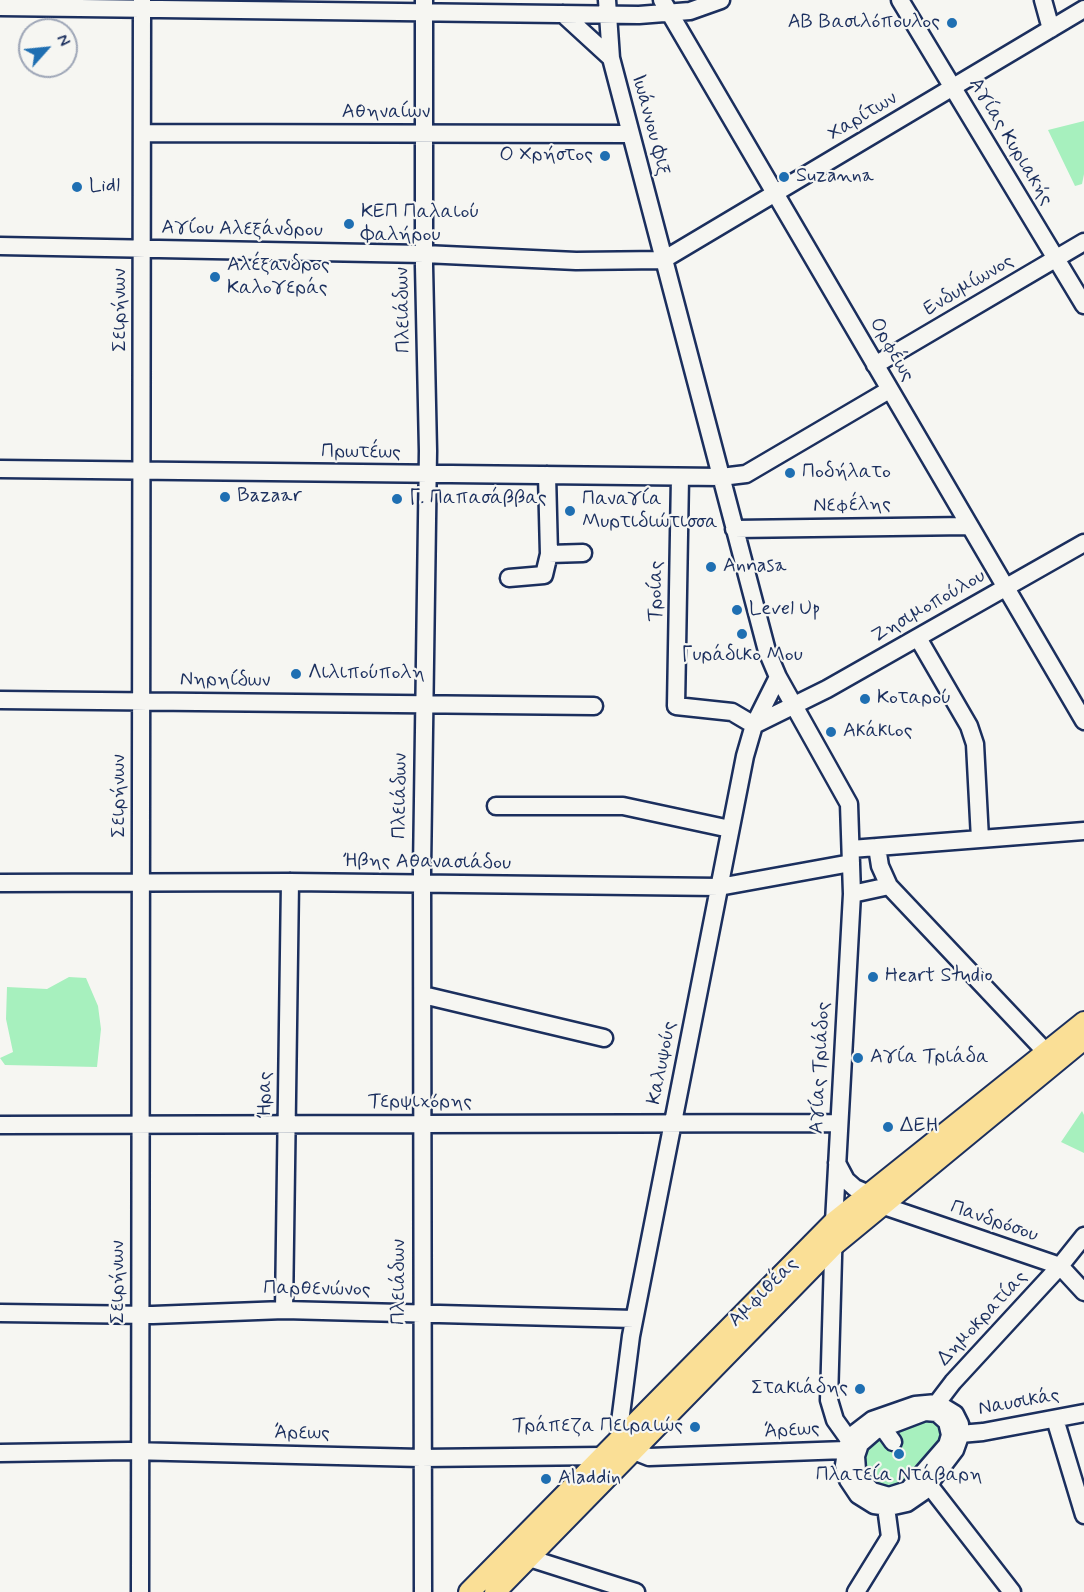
<!DOCTYPE html>
<html>
<head>
<meta charset="utf-8">
<style>
	body { margin:0 }
	#map { position:relative; width:1084px; height:1592px; overflow:hidden; background:#f6f6f2; font-family:Mynerve,sans-serif }
	canvas { display:block }
	.north { position:absolute; left:18px; top:18px; width:60px; height:60px; box-sizing:border-box; background:#f6f6f2; border:2px solid #9ea6b7; border-radius:50%; rotate:63deg; font-size:16px; font-weight:700; line-height:24px; text-align:center; color:#1b2f5e }
	.north::after { content:''; display:block; margin:auto; width:21px; height:27px; background:#1f6fb2; clip-path:polygon(50% 0,100% 100%,50% 72%,0 100%) }
</style>
</head>
<body>
<div id="map">
<canvas width="1084" height="1592"></canvas>
<div class="north">N</div>
</div>
<script>
const ctx = document.querySelector('canvas').getContext('2d');
ctx.lineJoin = 'round';
function fillPath(path, color) { ctx.fillStyle = color; ctx.fill(path, 'evenodd'); }
const poly = rows => new Path2D(rows.map(r => 'M' + r).join(''));
function stroke(path, color, width, dash) { ctx.strokeStyle = color; ctx.lineWidth = width; ctx.lineCap = dash ? 'butt' : 'round'; ctx.setLineDash(dash || []); ctx.stroke(path); }
function label(font, color, halo, rows, align = 'center') {
  ctx.font = font + ' Mynerve,sans-serif'; ctx.lineWidth = 4.5; ctx.setLineDash([]); ctx.textBaseline = 'middle'; ctx.strokeStyle = halo; ctx.fillStyle = color; for (const [text, x, y, turn = 0] of rows) {
    ctx.save(); ctx.translate(x, y); ctx.rotate((+turn || 0) * Math.PI / 180); ctx.textAlign = isNaN(turn) ? turn : align; if (halo) ctx.strokeText(text, 0, 0); ctx.fillText(text, 0, 0); ctx.restore();
  }
}
const green = poly([
	[1084,121,1084,174,1082,184,1075,186,1048,130],
	[69,977,86,978,98,1006,101,1029,97,1067,5,1065,0,1058,13,1052,6,1019,7,987,47,989],
	[1082,1111,1084,1115,1084,1153,1061,1142],
	[921,1413,950,1430,906,1492,862,1481,863,1440]
]);
const minor = poly([
	[607,0,611,58,767,651,778,677,849,804,852,894,834,1222,829,1400,835,1420,850,1441],
	[662,0,1084,721],
	[900,0,1084,305],
	[1043,0,1051,29],
	[0,7,639,15,690,11,721,0],
	[563,14,611,58],
	[142,133,630,134],
	[0,246,424,254,576,261,663,260,1084,9],
	[875,365,1084,242],
	[0,469,721,477,746,474,889,390],
	[680,477,676,706,732,712,754,725],
	[734,529,969,526],
	[549,554,583,553],
	[509,578,544,575,549,554,547,475],
	[918,638,969,726,975,744,980,839],
	[778,677,754,725,745,756,631,1336,619,1430,634,1451,649,1457,846,1450],
	[0,700,594,706],
	[754,725,827,689,1084,543],
	[496,806,623,806,730,829],
	[877,847,880,866,889,886,1045,1051],
	[851,849,1084,831],
	[0,883,290,882,719,887,851,863],
	[852,894,889,886],
	[423,995,604,1038],
	[0,1125,839,1123],
	[837,1163,846,1180,855,1188,869,1194],
	[881,1205,1060,1266,1084,1292],
	[284,1310,290,882],
	[0,1313,153,1315,284,1310,634,1319],
	[937,1403,955,1414,960,1424,960,1436,955,1450,923,1492,907,1503,889,1507,874,1505,858,1495,848,1480,844,1465,847,1446,855,1433,872,1420,915,1405,937,1403],
	[937,1403,953,1382,1060,1266,1084,1236],
	[925,1412,937,1413,947,1422,950,1435,947,1445,908,1490,889,1496,872,1491,862,1481,857,1470,856,1456,860,1444,875,1431,925,1412],
	[1055,1419,1084,1515],
	[883,1428,893,1442],
	[960,1434,983,1432,1084,1413],
	[0,1453,129,1451,421,1458,603,1456],
	[929,1485,1012,1592],
	[529,1558,636,1592],
	[140,1592,142,0],
	[423,1592,422,870,428,451,424,266,424,0],
	[856,1592,890,1537,886,1507]
]);
const major = poly([
	[469,1592,834,1222,1084,1022],
	[495,1592,834,1245,1084,1039]
]);
const markers = [
	[952,23,6,"#1f6fb2"],
	[605,156,6,"#1f6fb2"],
	[784,177,6,"#1f6fb2"],
	[77,187,6,"#1f6fb2"],
	[349,224,6,"#1f6fb2"],
	[215,277,6,"#1f6fb2"],
	[790,473,6,"#1f6fb2"],
	[225,497,6,"#1f6fb2"],
	[397,499,6,"#1f6fb2"],
	[570,511,6,"#1f6fb2"],
	[711,567,6,"#1f6fb2"],
	[737,610,6,"#1f6fb2"],
	[742,634,6,"#1f6fb2"],
	[296,674,6,"#1f6fb2"],
	[865,699,6,"#1f6fb2"],
	[831,732,6,"#1f6fb2"],
	[873,977,6,"#1f6fb2"],
	[858,1058,6,"#1f6fb2"],
	[888,1127,6,"#1f6fb2"],
	[860,1389,6,"#1f6fb2"],
	[695,1427,6,"#1f6fb2"],
	[899,1454,6,"#1f6fb2"],
	[546,1479,6,"#1f6fb2"]
];
const poiNames = [
	["ΑΒ Βασιλόπουλος",940,23,"right"],
	["Ο Χρήστος",593,156,"right"],
	["Suzanna",796,177],
	["Lidl",89,187],
	["ΚΕΠ Παλαιού",361,213],
	["Φαλήρου",361,236],
	["Αλέξανδρος",227,266],
	["Καλογεράς",227,289],
	["Ποδήλατο",802,473],
	["Bazaar",237,497],
	["Γ. Παπασάββας",409,499],
	["Παναγία",582,500],
	["Μυρτιδιώτισσα",582,523],
	["Annasa",723,567],
	["Level Up",749,610],
	["Γυράδικο Μου",742,656,"center"],
	["Λιλιπούπολη",308,674],
	["Κοταρού",877,699],
	["Ακάκιος",843,732],
	["Heart Studio",885,977],
	["Αγία Τριάδα",870,1058],
	["ΔΕΗ",900,1127],
	["Στακιάδης",848,1389,"right"],
	["Τράπεζα Πειραιώς",683,1427,"right"],
	["Πλατεία Ντάβαρη",899,1476,"center"],
	["Aladdin",558,1479]
];
const streetNames = [
	["Αθηναίων",386,113],
	["Χαρίτων",863,117,-31],
	["Ιωάννου Φιξ",650,125,75],
	["Αγίας Κυριακής",1010,142,59],
	["Αγίου Αλεξάνδρου",242,230,1],
	["Ενδυμίωνος",969,286,-31],
	["Σειρήνων",121,310,-90],
	["Πλειάδων",404,310,-91],
	["Ορφέως",891,350,60],
	["Πρωτέως",361,453,1],
	["Νεφέλης",852,506,-1],
	["Τροίας",657,591,-89],
	["Ζησιμοπούλου",929,607,-30],
	["Νηρηίδων",225,681,1],
	["Σειρήνων",120,796,-90],
	["Πλειάδων",401,796,-89],
	["Ήβης Αθανασιάδου",427,863,1],
	["Καλυψούς",663,1063,-79],
	["Αγίας Τριάδος",821,1068,-87],
	["Ήρας",266,1095,-89],
	["Τερψιχόρης",420,1103],
	["Πανδρόσου",994,1222,19],
	["Σειρήνων",119,1282,-90],
	["Πλειάδων",400,1282,-90],
	["Παρθενώνος",317,1290,1],
	["Αμφιθέας",764,1293,-45],
	["Δημοκρατίας",983,1319,-47],
	["Ναυσικάς",1019,1403,-10],
	["Άρεως",792,1431,-3],
	["Άρεως",302,1434,1]
];
fillPath(green, '#a7f0be');
stroke(minor, '#1b2f5e', 21);
stroke(major, '#1b2f5e', 24);
stroke(minor, '#f6f6f2', 16);
stroke(major, '#fadf96', 20);
for (const [x, y, r, color] of markers) { const dot = new Path2D(); dot.arc(x, y, r, 0, 2 * Math.PI); ctx.fillStyle = color; ctx.fill(dot); stroke(dot, '#f6f6f2', 2); }
label('20px', '#1b2f5e', '#f6f6f2', poiNames, 'left');
label('20px', '#1b2f5e', '#f6f6f2', streetNames);
</script>
</body>
</html>
